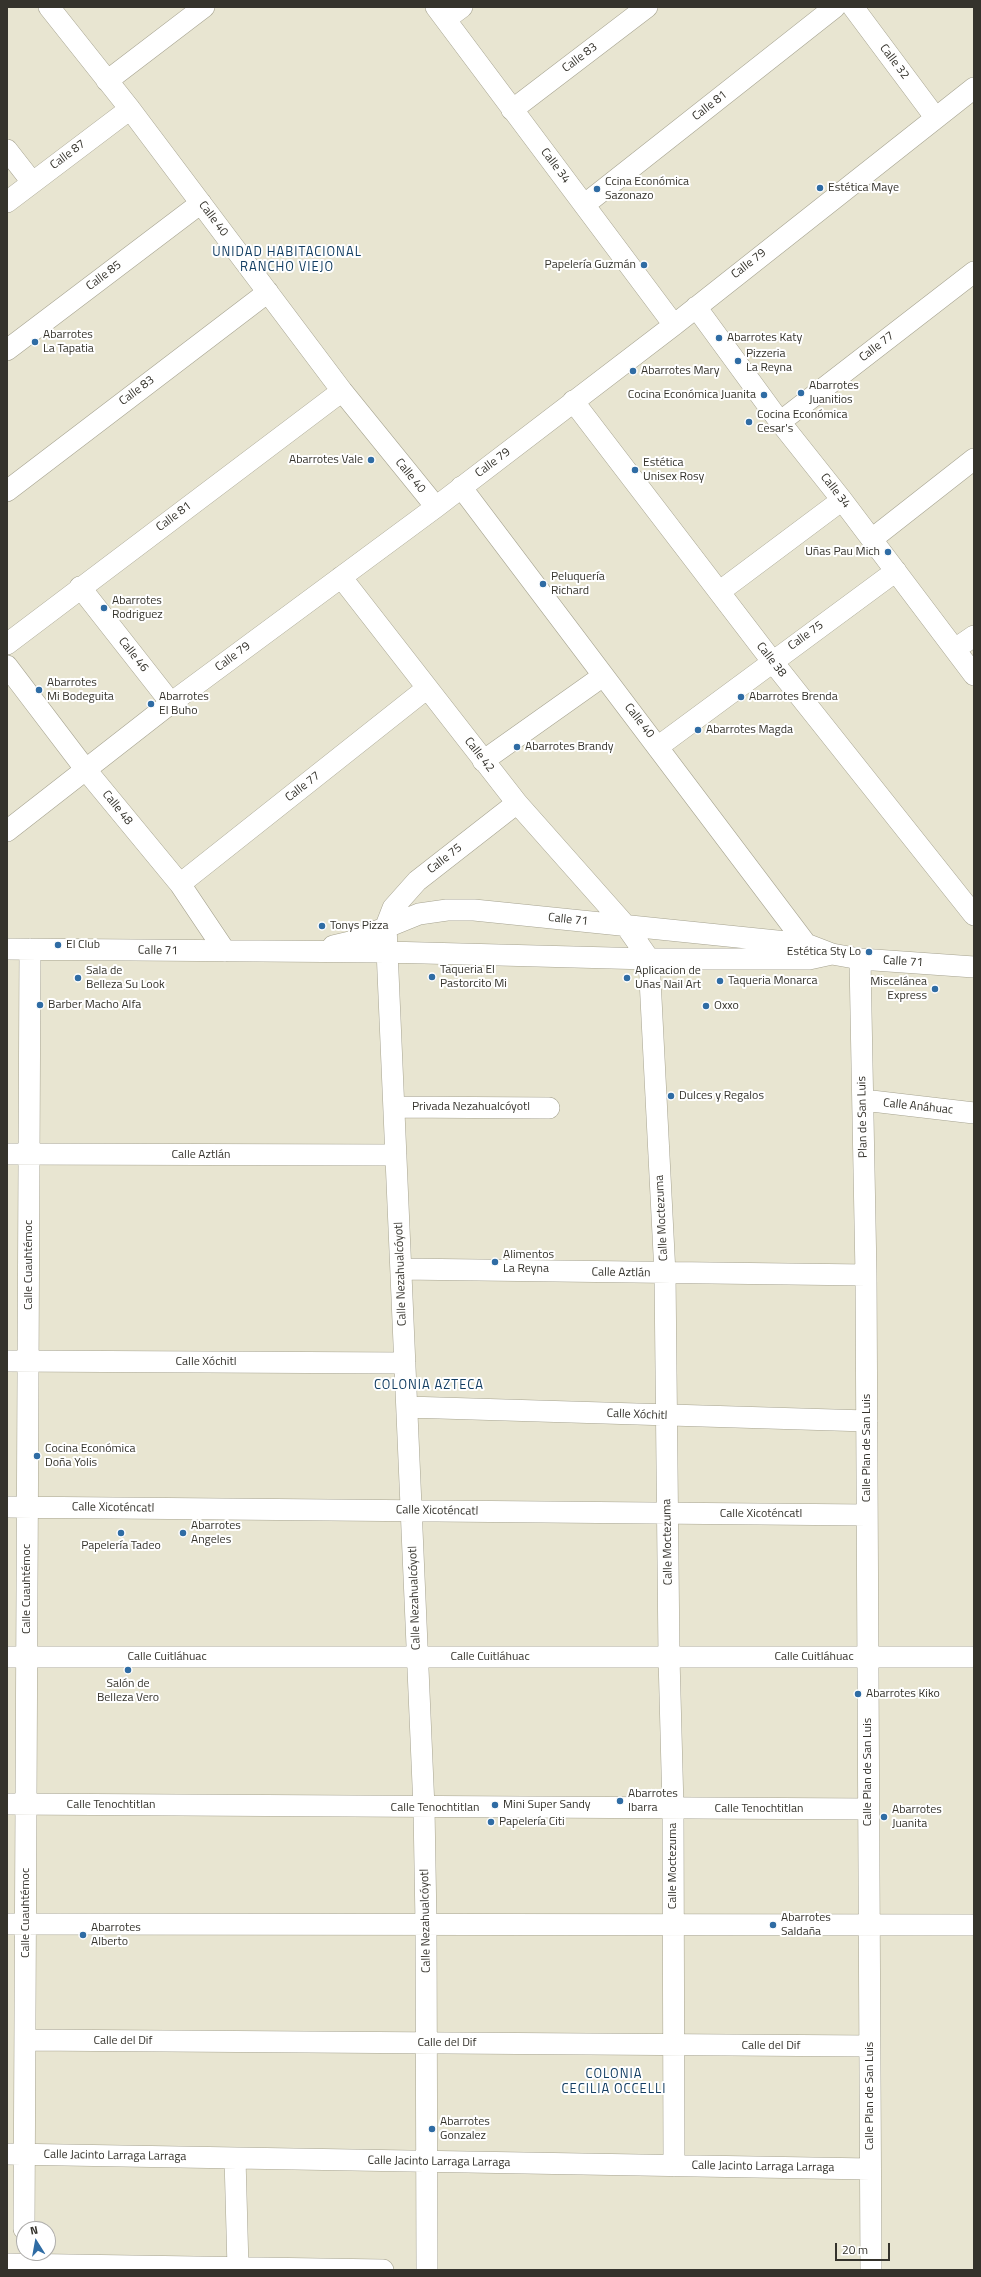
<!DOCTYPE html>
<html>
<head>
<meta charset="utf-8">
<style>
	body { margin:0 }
	#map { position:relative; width:981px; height:2277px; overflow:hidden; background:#e8e5d1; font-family:"Titillium Web",sans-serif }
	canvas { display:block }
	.frame { position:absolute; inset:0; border:8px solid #35332c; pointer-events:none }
	.north { position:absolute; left:16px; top:2221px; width:40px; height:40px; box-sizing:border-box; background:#fff; border:1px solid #aeadab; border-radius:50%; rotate:349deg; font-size:11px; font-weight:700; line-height:16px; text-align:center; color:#35332c }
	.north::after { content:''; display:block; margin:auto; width:14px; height:18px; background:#2f6ca4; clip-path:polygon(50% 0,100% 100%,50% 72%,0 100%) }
	.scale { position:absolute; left:835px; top:2243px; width:55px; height:18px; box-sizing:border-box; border:2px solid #35332c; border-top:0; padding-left:5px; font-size:12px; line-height:14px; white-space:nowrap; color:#35332c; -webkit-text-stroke:3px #fff; paint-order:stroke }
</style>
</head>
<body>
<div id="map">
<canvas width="981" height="2277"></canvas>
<div class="frame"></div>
<div class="north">N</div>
<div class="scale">20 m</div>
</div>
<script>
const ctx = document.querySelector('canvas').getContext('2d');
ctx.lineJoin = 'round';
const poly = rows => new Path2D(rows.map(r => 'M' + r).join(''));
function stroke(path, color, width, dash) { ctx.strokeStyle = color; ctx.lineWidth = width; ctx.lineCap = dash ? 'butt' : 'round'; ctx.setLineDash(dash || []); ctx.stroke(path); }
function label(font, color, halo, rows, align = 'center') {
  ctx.font = font + ' "Titillium Web",sans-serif'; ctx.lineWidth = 4; ctx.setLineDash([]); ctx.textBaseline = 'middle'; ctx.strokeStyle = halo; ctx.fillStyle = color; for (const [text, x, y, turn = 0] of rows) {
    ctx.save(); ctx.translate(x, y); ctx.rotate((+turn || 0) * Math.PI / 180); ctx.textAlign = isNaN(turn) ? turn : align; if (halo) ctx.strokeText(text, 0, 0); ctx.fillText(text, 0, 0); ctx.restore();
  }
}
const minor = poly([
	[49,7,130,109,342,391,436,507],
	[436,7,674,325],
	[853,7,935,117],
	[446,19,462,7],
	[107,81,204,7],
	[512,110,647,7],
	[7,150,32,182],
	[7,202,130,109],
	[584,205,835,7],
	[696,307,780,422,842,500,974,675],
	[7,350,201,203],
	[573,401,772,661,974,915],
	[780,422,974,272],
	[461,487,806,944,808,952],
	[7,491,268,292],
	[872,539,974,459],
	[341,577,517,803,626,926,649,959,665,1274,669,1657,673,1808,674,2166],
	[80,587,171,703],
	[719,592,842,500],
	[7,644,342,391],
	[955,649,974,636],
	[7,666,86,770,180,884,225,951],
	[659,746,896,571],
	[483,761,603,676],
	[7,831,171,703,436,507,674,325,974,88],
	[180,884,426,689],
	[333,946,350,942,419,914,447,910,474,910,806,944,832,954,860,959,974,967],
	[7,949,387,952,649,959,809,959,832,954],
	[860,959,866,1275,871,2270],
	[863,1100,974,1113],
	[394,1107,549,1108],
	[7,1154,396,1155],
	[401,1269,866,1275],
	[7,1361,405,1363],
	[407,1407,867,1421],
	[7,1507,867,1515],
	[7,1657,974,1657],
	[7,1804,868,1809],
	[7,1924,974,1925],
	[25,2040,870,2046],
	[7,2154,870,2169],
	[235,2158,238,2268],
	[24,2229,30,949],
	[7,2264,383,2270],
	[427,2270,426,1924,424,1808,386,926,393,908,417,881,517,803]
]);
const markers = [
	[820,188,4,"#2f6ca4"],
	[597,189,4,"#2f6ca4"],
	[644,265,4,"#2f6ca4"],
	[719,338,4,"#2f6ca4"],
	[35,342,4,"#2f6ca4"],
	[738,361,4,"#2f6ca4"],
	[633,371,4,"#2f6ca4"],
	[801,393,4,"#2f6ca4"],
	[764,395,4,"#2f6ca4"],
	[749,422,4,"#2f6ca4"],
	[371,460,4,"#2f6ca4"],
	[635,470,4,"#2f6ca4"],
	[888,552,4,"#2f6ca4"],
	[543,584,4,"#2f6ca4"],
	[104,608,4,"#2f6ca4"],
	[39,690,4,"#2f6ca4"],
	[741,697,4,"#2f6ca4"],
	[151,704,4,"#2f6ca4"],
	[698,730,4,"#2f6ca4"],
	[517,747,4,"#2f6ca4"],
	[322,926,4,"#2f6ca4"],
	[58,945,4,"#2f6ca4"],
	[869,952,4,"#2f6ca4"],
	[432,977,4,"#2f6ca4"],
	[78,978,4,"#2f6ca4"],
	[627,978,4,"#2f6ca4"],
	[720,981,4,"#2f6ca4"],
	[935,989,4,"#2f6ca4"],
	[40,1005,4,"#2f6ca4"],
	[706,1006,4,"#2f6ca4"],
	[671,1096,4,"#2f6ca4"],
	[495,1262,4,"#2f6ca4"],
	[37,1456,4,"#2f6ca4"],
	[121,1533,4,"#2f6ca4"],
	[183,1533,4,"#2f6ca4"],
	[128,1670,4,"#2f6ca4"],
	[858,1694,4,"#2f6ca4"],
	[620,1801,4,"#2f6ca4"],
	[495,1805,4,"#2f6ca4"],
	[884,1817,4,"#2f6ca4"],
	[491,1822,4,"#2f6ca4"],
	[773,1925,4,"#2f6ca4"],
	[83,1935,4,"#2f6ca4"],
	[432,2129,4,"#2f6ca4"]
];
const streetNames = [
	["Calle 83",580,58,-37],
	["Calle 32",894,62,53],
	["Calle 81",710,106,-38],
	["Calle 87",68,155,-37],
	["Calle 34",555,166,53],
	["Calle 40",213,219,53],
	["Calle 79",749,264,-38],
	["Calle 85",104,276,-37],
	["Calle 77",877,347,-38],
	["Calle 83",137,391,-37],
	["Calle 79",493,463,-37],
	["Calle 40",410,476,51],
	["Calle 34",835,491,52],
	["Calle 81",174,517,-37],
	["Calle 75",806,636,-36],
	["Calle 46",133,655,52],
	["Calle 79",233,657,-37],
	["Calle 38",771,660,52],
	["Calle 40",639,721,52],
	["Calle 42",479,755,52],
	["Calle 77",303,787,-38],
	["Calle 48",117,808,51],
	["Calle 75",445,859,-38],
	["Calle 71",568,920,6],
	["Calle 71",158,951,1],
	["Calle 71",903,962,4],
	["Privada Nezahualcóyotl",471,1107],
	["Calle Anáhuac",918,1107,6],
	["Plan de San Luis",863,1117,-91],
	["Calle Aztlán",201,1155],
	["Calle Moctezuma",662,1218,-93],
	["Calle Cuauhtémoc",29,1265,-90],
	["Calle Aztlán",621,1273,1],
	["Calle Nezahualcóyotl",401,1274,-92],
	["Calle Xóchitl",206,1362],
	["Calle Xóchitl",637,1415,2],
	["Calle Plan de San Luis",867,1448,-90],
	["Calle Xicoténcatl",113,1508,1],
	["Calle Xicoténcatl",437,1511,1],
	["Calle Xicoténcatl",761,1514],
	["Calle Moctezuma",668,1542,-91],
	["Calle Cuauhtémoc",27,1589,-90],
	["Calle Nezahualcóyotl",415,1598,-92],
	["Calle Cuitláhuac",167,1657],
	["Calle Cuitláhuac",490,1657],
	["Calle Cuitláhuac",814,1657],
	["Calle Plan de San Luis",868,1772,-90],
	["Calle Tenochtitlan",111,1805],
	["Calle Tenochtitlan",435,1808],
	["Calle Tenochtitlan",759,1809],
	["Calle Moctezuma",673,1866,-90],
	["Calle Cuauhtémoc",26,1913,-90],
	["Calle Nezahualcóyotl",426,1921,-91],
	["Calle del Dif",123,2041],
	["Calle del Dif",447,2043],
	["Calle del Dif",771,2046],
	["Calle Plan de San Luis",870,2096,-90],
	["Calle Jacinto Larraga Larraga",115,2156,1],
	["Calle Jacinto Larraga Larraga",439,2162,1],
	["Calle Jacinto Larraga Larraga",763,2167,1]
];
const poiNames = [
	["Ccina Económica",605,182],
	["Sazonazo",605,196],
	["Estética Maye",828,188],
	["Papelería Guzmán",636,265,"right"],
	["Abarrotes",43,335],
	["La Tapatia",43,349],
	["Abarrotes Katy",727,338],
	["Pizzeria",746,354],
	["La Reyna",746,368],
	["Abarrotes Mary",641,371],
	["Abarrotes",809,386],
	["Juanitios",809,400],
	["Cocina Económica Juanita",756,395,"right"],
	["Cocina Económica",757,415],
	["Cesar's",757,429],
	["Abarrotes Vale",363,460,"right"],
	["Estética",643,463],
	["Unisex Rosy",643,477],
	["Uñas Pau Mich",880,552,"right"],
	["Peluquería",551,577],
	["Richard",551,591],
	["Abarrotes",112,601],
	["Rodriguez",112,615],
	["Abarrotes",47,683],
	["Mi Bodeguita",47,697],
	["Abarrotes",159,697],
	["El Buho",159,711],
	["Abarrotes Brenda",749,697],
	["Abarrotes Magda",706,730],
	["Abarrotes Brandy",525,747],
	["Tonys Pizza",330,926],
	["El Club",66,945],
	["Estética Sty Lo",861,952,"right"],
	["Taqueria El",440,970],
	["Pastorcito Mi",440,984],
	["Sala de",86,971],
	["Belleza Su Look",86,985],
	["Aplicacion de",635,971],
	["Uñas Nail Art",635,985],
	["Taqueria Monarca",728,981],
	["Miscelánea",927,982,"right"],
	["Express",927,996,"right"],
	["Barber Macho Alfa",48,1005],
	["Oxxo",714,1006],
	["Dulces y Regalos",679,1096],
	["Alimentos",503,1255],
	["La Reyna",503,1269],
	["Cocina Económica",45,1449],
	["Doña Yolis",45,1463],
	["Abarrotes",191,1526],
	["Angeles",191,1540],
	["Papelería Tadeo",121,1546,"center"],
	["Salón de",128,1684,"center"],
	["Belleza Vero",128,1698,"center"],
	["Abarrotes Kiko",866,1694],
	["Abarrotes",628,1794],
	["Ibarra",628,1808],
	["Mini Super Sandy",503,1805],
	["Abarrotes",892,1810],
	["Juanita",892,1824],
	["Papelería Citi",499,1822],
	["Abarrotes",781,1918],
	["Saldaña",781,1932],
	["Abarrotes",91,1928],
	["Alberto",91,1942],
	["Abarrotes",440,2122],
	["Gonzalez",440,2136]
];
const neighbourhoodNames = [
	["UNIDAD HABITACIONAL",287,253],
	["RANCHO VIEJO",287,268],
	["COLONIA AZTECA",429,1386],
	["COLONIA",614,2075],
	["CECILIA OCCELLI",614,2090]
];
stroke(minor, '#a6a390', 22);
stroke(minor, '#fff', 21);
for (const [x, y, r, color] of markers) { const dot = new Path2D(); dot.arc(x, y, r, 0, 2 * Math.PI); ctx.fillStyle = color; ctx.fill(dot); stroke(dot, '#fff', 1.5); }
label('12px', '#35332c', '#fff', streetNames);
label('12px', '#35332c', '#fff', poiNames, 'left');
ctx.letterSpacing = '1px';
label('13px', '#123d62', '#fff', neighbourhoodNames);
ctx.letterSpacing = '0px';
</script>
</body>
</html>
